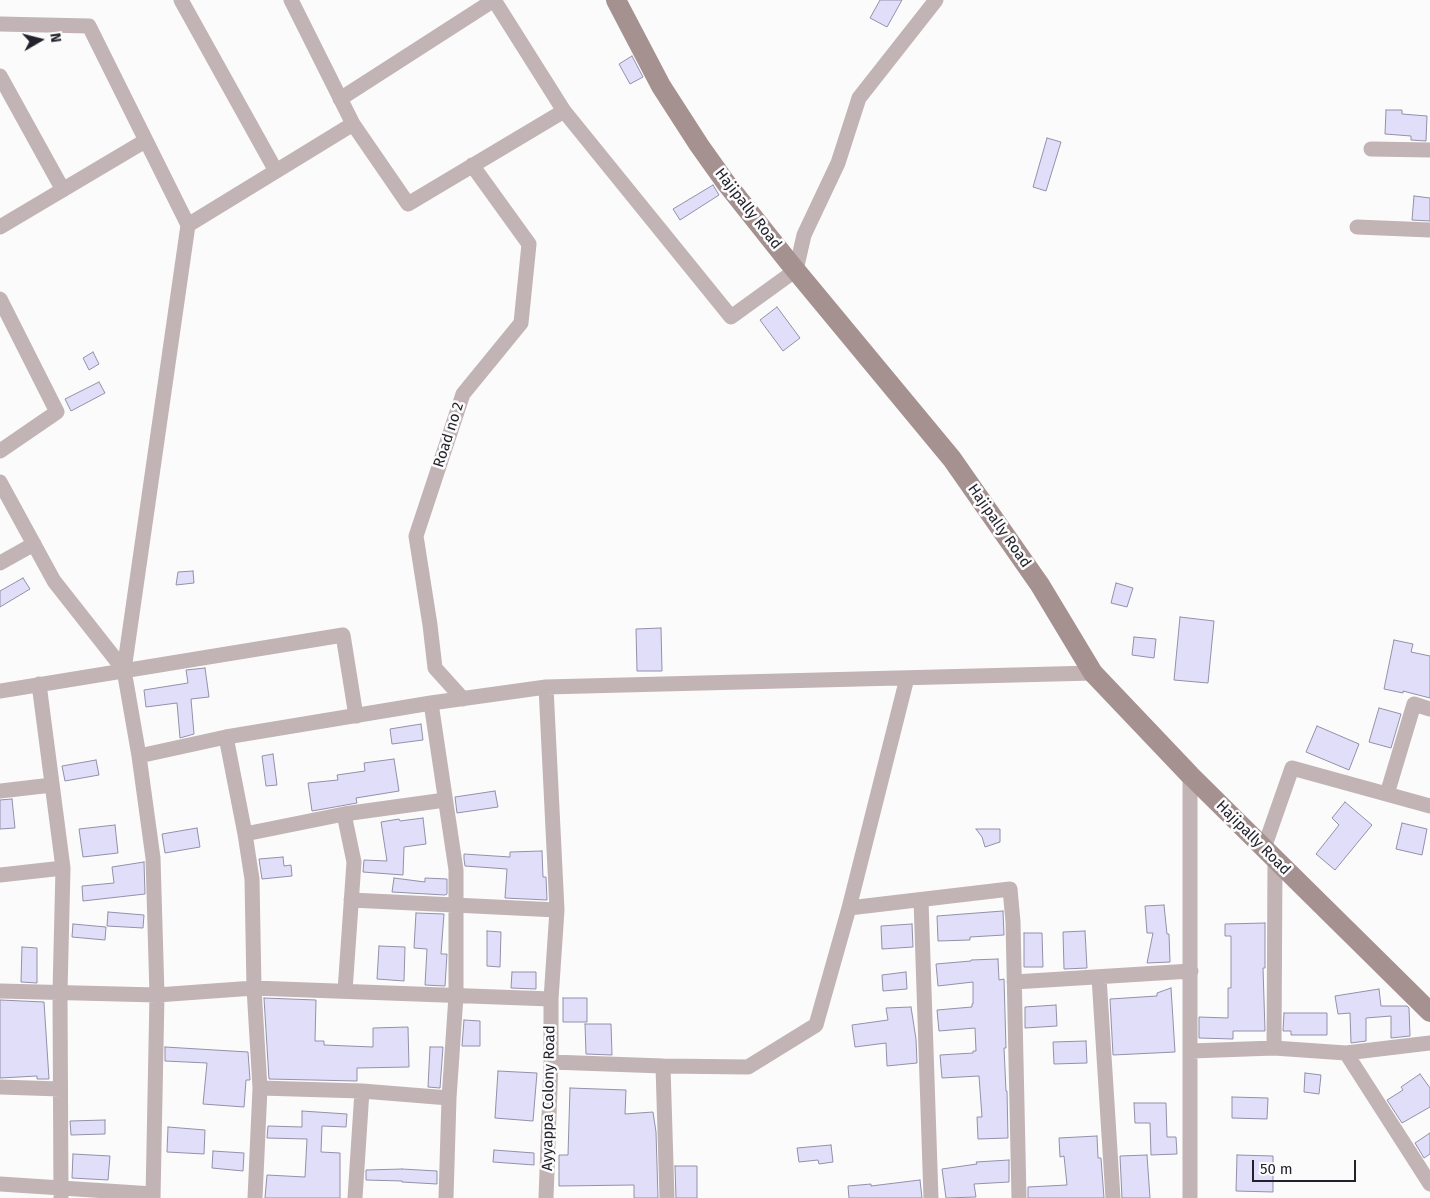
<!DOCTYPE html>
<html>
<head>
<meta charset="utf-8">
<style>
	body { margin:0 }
	#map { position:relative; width:1430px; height:1198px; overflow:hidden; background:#fbfbfb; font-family:"Fira Sans",sans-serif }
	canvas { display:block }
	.north { position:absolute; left:15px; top:15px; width:50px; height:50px; -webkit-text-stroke:4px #fbfbfb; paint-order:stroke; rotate:82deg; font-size:14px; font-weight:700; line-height:20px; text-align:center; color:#23222c }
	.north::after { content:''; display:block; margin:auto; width:18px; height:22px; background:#23222c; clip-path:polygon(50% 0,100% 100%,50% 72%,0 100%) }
	.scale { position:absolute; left:1252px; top:1160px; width:104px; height:22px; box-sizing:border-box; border:2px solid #23222c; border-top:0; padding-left:6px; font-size:15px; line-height:18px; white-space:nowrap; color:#23222c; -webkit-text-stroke:4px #fbfbfb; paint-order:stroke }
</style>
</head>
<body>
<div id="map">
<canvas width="1430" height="1198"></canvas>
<div class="north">N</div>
<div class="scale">50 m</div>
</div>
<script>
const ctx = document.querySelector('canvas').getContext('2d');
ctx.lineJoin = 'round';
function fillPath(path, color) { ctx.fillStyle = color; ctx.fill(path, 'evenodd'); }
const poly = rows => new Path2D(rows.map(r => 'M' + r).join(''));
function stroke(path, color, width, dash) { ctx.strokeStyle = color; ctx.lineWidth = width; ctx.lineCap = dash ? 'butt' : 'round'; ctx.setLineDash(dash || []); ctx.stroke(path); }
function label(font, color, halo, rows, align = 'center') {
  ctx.font = font + ' "Fira Sans",sans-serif'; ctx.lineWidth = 5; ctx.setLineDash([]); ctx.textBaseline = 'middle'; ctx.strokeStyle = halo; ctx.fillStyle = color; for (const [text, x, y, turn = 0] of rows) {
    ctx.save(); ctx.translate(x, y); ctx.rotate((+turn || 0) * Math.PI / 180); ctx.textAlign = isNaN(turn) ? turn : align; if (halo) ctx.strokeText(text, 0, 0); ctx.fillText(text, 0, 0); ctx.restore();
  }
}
const building = poly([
	[880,0,902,0,887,27,870,18,880,0],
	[632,56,643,77,630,84,619,64,632,56],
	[1386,110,1402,110,1402,114,1427,116,1426,141,1411,140,1411,136,1385,134,1386,110],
	[1047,138,1061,142,1046,191,1033,187,1047,138],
	[713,185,719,195,680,220,673,209,713,185],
	[1414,196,1430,198,1430,221,1412,220,1414,196],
	[777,307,800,338,783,351,760,320,777,307],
	[93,352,99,364,89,370,83,358,93,352],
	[99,382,105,393,71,411,65,399,99,382],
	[193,571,194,583,176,585,178,572,193,571],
	[23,578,30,589,0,607,0,591,23,578],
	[1116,583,1133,588,1127,607,1111,603,1116,583],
	[1180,617,1214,621,1208,683,1174,680,1180,617],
	[661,628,662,671,637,671,636,629,661,628],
	[1134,637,1156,639,1154,658,1132,655,1134,637],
	[1394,640,1413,644,1411,652,1430,656,1430,698,1403,691,1403,693,1384,689,1394,640],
	[205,668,209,697,191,699,194,734,180,738,177,703,146,707,144,690,188,683,186,670,205,668],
	[1379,708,1401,714,1391,748,1369,742,1379,708],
	[421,724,423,740,392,744,390,729,421,724],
	[1317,726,1359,744,1349,770,1306,752,1317,726],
	[273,754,277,785,266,786,262,756,273,754],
	[394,759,399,791,356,798,357,803,312,811,308,783,338,780,337,775,365,771,364,763,394,759],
	[96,760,99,775,65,781,62,766,96,760],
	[495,791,498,807,457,813,455,797,495,791],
	[12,799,15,828,0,829,0,800,12,799],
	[1345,802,1372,825,1335,870,1316,854,1339,825,1332,818,1345,802],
	[423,818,426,844,404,847,403,875,363,872,364,860,387,861,381,822,399,819,400,821,423,818],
	[1402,823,1427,829,1422,855,1396,849,1402,823],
	[115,825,118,853,83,857,79,829,115,825],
	[197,828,200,847,165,853,162,834,197,828],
	[976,829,1000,829,1000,842,985,847,982,837,976,829],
	[542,851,543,877,546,877,547,900,505,898,507,869,465,866,464,859,464,854,510,857,510,852,542,851],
	[283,857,284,866,291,865,292,876,262,879,259,859,283,857],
	[144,862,145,894,83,901,82,886,114,883,112,867,144,862],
	[394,878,425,882,425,878,447,879,447,894,445,895,392,892,394,878],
	[1164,905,1167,934,1169,934,1170,962,1147,963,1153,933,1147,933,1145,906,1164,905],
	[1003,911,1004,935,970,937,970,940,938,941,937,916,1003,911],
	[108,912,144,915,143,928,107,926,108,912],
	[416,913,444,914,441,954,447,954,445,986,425,985,427,949,414,948,416,913],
	[1265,923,1265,968,1263,968,1265,1031,1233,1031,1233,1039,1199,1038,1199,1017,1228,1018,1228,988,1231,988,1231,936,1225,936,1225,924,1265,923],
	[73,924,106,927,105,940,72,937,73,924],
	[912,924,913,947,882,949,881,926,912,924],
	[487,931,501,932,500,967,487,966,487,931],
	[1085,931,1087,968,1064,969,1063,932,1085,931],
	[1024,933,1042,933,1043,967,1024,967,1024,933],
	[379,946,405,947,404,981,377,979,379,946],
	[22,947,37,948,37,983,21,982,22,947],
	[998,959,999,980,1004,979,1006,1048,1004,1048,1006,1091,1007,1091,1008,1138,978,1139,977,1117,982,1117,979,1076,942,1078,940,1055,973,1053,973,1051,976,1051,975,1028,939,1031,937,1010,972,1007,972,1004,973,1004,973,982,938,986,936,964,971,961,971,960,998,959],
	[512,972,536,972,536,989,511,988,512,972],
	[906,972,907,989,883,991,882,975,906,972],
	[1171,988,1175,1052,1113,1055,1110,999,1157,996,1157,993,1171,988],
	[1379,989,1381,1006,1407,1006,1409,1008,1410,1036,1391,1038,1391,1016,1366,1018,1366,1041,1351,1043,1350,1013,1338,1014,1335,996,1379,989],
	[264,998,316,1000,315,1041,324,1041,324,1045,373,1047,373,1028,408,1027,409,1067,357,1068,357,1081,269,1079,264,998],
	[563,998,587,998,587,1022,563,1022,563,998],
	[0,1000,44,1002,49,1079,37,1079,37,1076,0,1078,0,1000],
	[1056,1005,1057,1026,1025,1028,1025,1007,1056,1005],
	[911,1007,916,1039,917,1063,887,1066,886,1043,855,1047,852,1025,888,1020,886,1008,911,1007],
	[1284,1013,1327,1013,1327,1035,1291,1035,1291,1031,1283,1031,1284,1013],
	[464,1020,480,1021,480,1046,462,1046,464,1020],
	[585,1024,611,1024,612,1055,586,1054,585,1024],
	[1086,1041,1087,1063,1054,1064,1053,1042,1086,1041],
	[165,1047,248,1052,250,1080,246,1080,244,1107,203,1104,207,1063,165,1061,165,1047],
	[430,1047,443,1047,440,1088,428,1087,430,1047],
	[498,1071,537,1073,533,1121,495,1118,498,1071],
	[1305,1073,1321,1075,1319,1094,1304,1092,1305,1073],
	[1420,1074,1430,1088,1430,1107,1402,1123,1387,1100,1403,1090,1401,1087,1420,1074],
	[570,1088,626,1090,625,1114,653,1112,656,1132,658,1198,634,1198,634,1185,559,1186,559,1155,568,1155,570,1088],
	[1232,1097,1268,1098,1267,1119,1232,1118,1232,1097],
	[1134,1103,1166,1103,1167,1137,1176,1137,1177,1154,1151,1155,1150,1123,1135,1123,1134,1103],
	[302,1111,347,1114,346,1127,322,1126,321,1152,340,1153,340,1198,265,1198,267,1175,305,1177,307,1139,267,1138,268,1126,302,1127,302,1111],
	[105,1120,105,1134,71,1135,70,1121,105,1120],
	[168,1127,205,1130,204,1154,167,1152,168,1127],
	[1430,1133,1430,1154,1424,1158,1415,1143,1430,1133],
	[1097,1136,1098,1158,1101,1158,1104,1198,1028,1198,1028,1187,1067,1185,1064,1156,1060,1157,1059,1138,1097,1136],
	[831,1145,833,1162,819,1164,818,1160,799,1162,797,1148,831,1145],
	[494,1150,534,1153,534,1165,493,1162,494,1150],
	[213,1151,244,1153,243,1171,212,1168,213,1151],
	[73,1154,110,1156,108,1180,72,1178,73,1154],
	[1147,1155,1150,1198,1122,1198,1120,1156,1147,1155],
	[1237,1155,1273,1156,1273,1192,1236,1191,1237,1155],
	[1009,1160,1009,1182,974,1184,976,1197,946,1198,942,1169,977,1164,976,1162,1009,1160],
	[675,1166,697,1166,697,1198,676,1198,675,1166],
	[402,1169,437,1171,437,1184,402,1182,402,1181,366,1180,366,1170,402,1169],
	[920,1180,922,1198,849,1198,848,1186,871,1184,871,1186,920,1180]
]);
const street = poly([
	[181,0,276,171],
	[291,0,353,124],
	[494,0,564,111],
	[0,24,89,26,188,225,124,670,139,756,153,858,157,995,153,1198],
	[0,76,63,190],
	[340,99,494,0],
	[1371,149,1430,150],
	[188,225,353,124,408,204,564,111,731,317,796,270,804,235,838,163,859,98,936,0],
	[0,227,145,141],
	[1357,227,1430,230],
	[0,299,57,412,0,451],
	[0,482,54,581,124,670],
	[0,563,34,544],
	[39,684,63,868,60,992,61,1198],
	[0,691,343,635,356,716],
	[463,699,435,668,430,625,416,536,463,394,521,323,529,244,472,165],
	[431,703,456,870,456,996,449,1098,446,1198],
	[226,737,431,703,546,687,1093,673],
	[139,756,226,737,245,834],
	[0,791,52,785],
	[1387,794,1414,704,1430,709],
	[445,800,344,814,245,834,252,879,254,988,551,999],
	[344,814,354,862,345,991],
	[1264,848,1292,768,1430,806],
	[0,875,63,868],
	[351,900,557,910],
	[921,900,931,1198],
	[849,908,907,678],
	[1099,977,1113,1198],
	[1014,982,1191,971],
	[0,991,157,995,254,988,260,1088,255,1198],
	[1274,1048,1275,860],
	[1191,1051,1274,1048,1346,1053,1430,1043],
	[1346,1053,1430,1184],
	[551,1062,663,1066,748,1067,816,1025,849,908,1010,889,1013,922,1019,1198],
	[663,1066,667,1198],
	[0,1087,60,1089],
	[260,1088,362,1091,449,1098],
	[0,1184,153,1194],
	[355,1198,362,1091],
	[546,1198,551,1062,551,999,557,910,546,687],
	[1190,1198,1190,775]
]);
const secondary = poly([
	[616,0,661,86,699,145,726,183,788,261,952,459,1040,585,1093,673,1190,775,1430,1012]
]);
const streetNames = [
	["Hajipally Road",748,209,52],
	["Road no 2",449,435,-72],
	["Hajipally Road",999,526,55],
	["Hajipally Road",1253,838,45],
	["Ayyappa Colony Road",549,1098,-89]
];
fillPath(building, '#e1defa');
stroke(building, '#9390a9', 1);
stroke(street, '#c2b3b4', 15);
stroke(secondary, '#a69191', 20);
label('15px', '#23222c', '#fbfbfb', streetNames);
</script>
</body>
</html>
